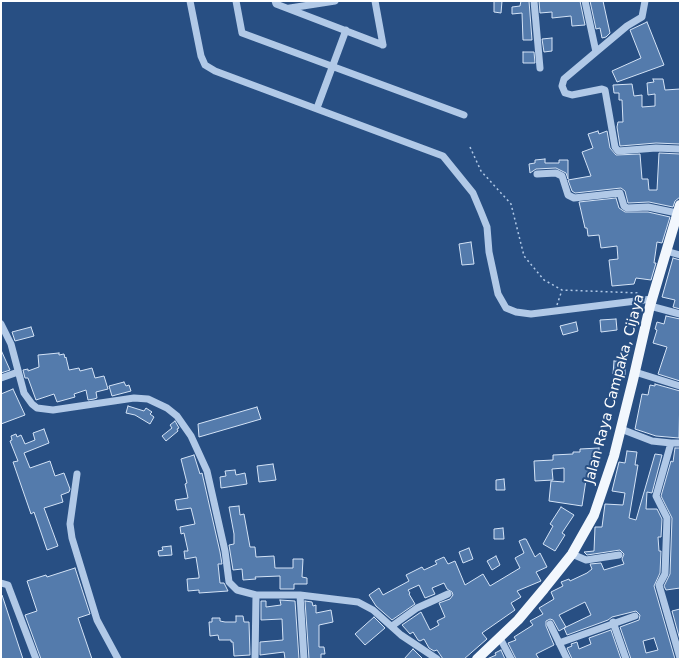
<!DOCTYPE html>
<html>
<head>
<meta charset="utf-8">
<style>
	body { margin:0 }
	#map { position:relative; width:681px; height:660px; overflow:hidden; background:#284f83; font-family:"DejaVu Sans",sans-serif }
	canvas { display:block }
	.frame { position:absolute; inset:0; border:2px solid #fff; pointer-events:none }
</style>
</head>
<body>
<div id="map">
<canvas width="681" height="660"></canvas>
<div class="frame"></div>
</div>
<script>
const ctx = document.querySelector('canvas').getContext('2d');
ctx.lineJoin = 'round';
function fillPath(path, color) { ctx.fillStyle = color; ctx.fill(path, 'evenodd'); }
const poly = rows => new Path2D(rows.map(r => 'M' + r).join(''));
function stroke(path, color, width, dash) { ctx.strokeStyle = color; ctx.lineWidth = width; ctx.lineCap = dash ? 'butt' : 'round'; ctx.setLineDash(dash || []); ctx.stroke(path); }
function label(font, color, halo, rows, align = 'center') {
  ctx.font = font + ' "DejaVu Sans",sans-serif'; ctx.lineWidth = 4; ctx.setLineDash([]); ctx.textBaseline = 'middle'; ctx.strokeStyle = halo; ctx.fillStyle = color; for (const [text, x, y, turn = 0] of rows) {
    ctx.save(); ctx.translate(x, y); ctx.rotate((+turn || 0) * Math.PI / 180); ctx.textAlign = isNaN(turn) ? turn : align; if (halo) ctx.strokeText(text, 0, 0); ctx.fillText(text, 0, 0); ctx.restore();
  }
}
const building = poly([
	[494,1,502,1,501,13,494,12,494,1],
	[521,1,529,1,532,40,523,40,522,13,512,14,512,7,520,6,521,1],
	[539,1,580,1,585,25,572,26,571,16,552,18,552,12,540,13,539,1],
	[590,1,603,1,610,33,606,37,602,38,600,28,596,29,590,1],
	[647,22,664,65,617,82,612,71,641,58,630,30,647,22],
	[552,38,552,51,544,52,542,39,552,38],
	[523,52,534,52,535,63,523,63,523,52],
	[653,79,663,79,665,90,680,89,680,144,656,143,620,146,617,127,618,122,623,122,622,100,619,100,619,93,614,93,613,85,632,84,634,96,642,95,642,107,655,106,655,94,648,95,647,83,654,82,653,79],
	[598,131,599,134,607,131,610,148,616,155,640,154,642,179,648,179,649,190,657,190,659,153,680,154,680,197,675,201,673,207,649,202,628,203,625,191,621,188,575,193,572,191,568,180,591,176,582,152,593,148,588,134,598,131],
	[545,159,545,163,559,163,559,160,568,160,568,179,566,173,556,168,536,169,530,173,529,164,535,163,535,160,545,159],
	[616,198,619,208,625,212,648,212,670,217,662,243,657,242,654,263,656,263,651,280,636,278,634,284,612,286,609,260,618,259,617,246,601,248,599,235,588,236,587,228,585,228,579,202,616,198],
	[471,242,474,264,462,265,459,244,471,242],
	[673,258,680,260,680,309,673,307,675,300,662,297,673,258],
	[666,316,680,319,680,381,658,374,667,347,653,343,657,330,655,329,657,322,664,324,666,316],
	[616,319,617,330,601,332,600,320,616,319],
	[576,322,578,331,563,335,560,326,576,322],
	[31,327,34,336,15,341,12,332,31,327],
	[1,350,10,370,1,373,1,350],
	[59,353,59,355,64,354,65,358,66,357,69,370,79,368,80,371,92,368,95,378,104,376,108,389,96,392,97,398,94,399,88,400,86,390,74,394,75,397,57,402,54,394,36,400,28,378,25,378,23,370,28,369,28,371,39,367,38,355,59,353],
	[614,361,625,362,625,375,613,374,614,361],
	[124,382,126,386,129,385,131,391,112,396,109,386,124,382],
	[655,384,680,391,679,438,656,436,635,429,642,394,648,395,650,385,655,386,655,384],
	[13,389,25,415,1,424,1,394,13,389],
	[128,406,144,411,146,408,152,412,150,414,154,417,150,424,135,415,126,413,128,406],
	[257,407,261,419,199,437,198,424,257,407],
	[175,421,179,428,177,429,178,431,166,441,162,436,172,428,170,425,175,421],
	[44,429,49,443,24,453,30,468,50,461,55,476,64,473,70,489,69,492,61,495,63,502,44,508,58,546,47,550,34,512,31,514,13,462,18,461,10,441,12,440,11,436,16,434,17,437,21,435,25,444,35,440,33,433,44,429],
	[599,448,599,456,595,456,595,480,586,480,582,506,549,501,551,481,564,482,564,468,552,469,553,480,535,481,534,461,553,460,553,455,573,454,573,452,580,452,580,449,599,448],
	[675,448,680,448,680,588,666,590,664,586,670,574,672,518,661,496,671,461,673,462,675,448],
	[627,451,637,452,635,465,638,465,629,518,636,520,655,454,662,455,652,493,647,492,646,509,657,509,662,519,661,537,658,537,659,551,661,551,660,573,654,586,675,659,631,659,620,627,639,620,640,615,636,611,612,617,608,620,567,635,564,628,591,615,585,602,559,615,566,627,559,631,553,620,550,619,546,621,546,626,554,645,536,654,539,659,516,659,508,643,516,640,514,637,533,625,530,621,543,614,539,608,554,599,551,592,563,586,561,582,569,579,570,581,587,573,592,569,590,564,601,563,604,570,624,564,622,559,624,554,620,550,587,555,584,552,594,551,595,527,602,527,605,504,623,505,625,493,612,491,619,462,625,463,627,451],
	[654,638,658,650,646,653,643,641,654,638],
	[194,455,200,474,202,473,220,552,222,564,218,564,220,583,224,583,228,591,199,593,199,590,188,591,187,579,199,578,199,576,196,557,185,559,184,551,188,551,184,533,181,534,180,527,195,524,191,508,177,510,175,500,188,498,185,484,187,483,181,459,194,455],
	[273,464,276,480,259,482,257,466,273,464],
	[235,470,236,475,245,473,247,484,221,488,220,477,226,476,225,471,235,470],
	[504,479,505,490,496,490,496,480,504,479],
	[239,506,240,515,244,514,250,547,255,547,256,557,274,556,275,568,293,568,293,559,303,559,302,577,307,578,307,584,294,584,294,589,280,589,280,576,255,577,256,579,243,580,242,569,233,570,229,545,234,544,234,534,229,507,239,506],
	[561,507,574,515,562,533,565,535,555,551,543,544,553,526,550,524,561,507],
	[503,528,504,539,494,539,494,529,503,528],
	[524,539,526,539,535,557,540,553,547,567,536,572,541,581,517,591,521,597,511,603,515,610,482,633,487,639,464,659,443,659,437,650,434,651,429,648,424,639,420,641,418,640,413,632,410,634,402,625,421,612,430,630,439,625,437,621,445,617,439,603,450,599,453,595,452,592,447,589,444,583,432,588,435,594,425,598,419,585,408,590,410,593,409,594,415,604,392,620,376,606,369,595,379,588,383,595,409,581,406,575,422,567,424,570,437,564,435,561,444,557,448,564,455,561,465,585,483,574,490,586,520,568,515,558,524,553,519,541,524,539],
	[171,546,172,555,159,556,158,551,163,550,162,547,171,546],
	[469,548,473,559,463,563,459,552,469,548],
	[496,556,500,565,492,570,487,561,496,556],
	[75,568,90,614,78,618,92,659,41,659,25,615,37,611,27,581,46,575,47,577,75,568],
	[1,595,2,595,23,659,1,659,1,595],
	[280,600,295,601,299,659,285,659,284,652,260,655,260,642,283,640,282,619,261,620,261,601,266,601,266,607,281,605,280,600],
	[305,601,312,602,313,606,316,605,316,613,331,610,333,622,319,625,319,647,324,647,325,654,321,654,321,659,309,659,305,601],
	[680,609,680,640,672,611,680,609],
	[236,616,243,616,244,622,249,622,250,655,234,656,233,642,231,642,231,640,219,640,218,635,210,636,209,622,212,622,212,618,220,618,220,621,225,622,236,622,236,616],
	[374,617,385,628,365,645,355,634,374,617],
	[611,630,621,659,572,659,567,648,572,646,571,644,577,642,579,649,591,644,589,638,611,630],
	[413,649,423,659,404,659,413,649],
	[501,650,505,659,487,659,496,655,495,653,501,650]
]);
const path = poly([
	[470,147,481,171,511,204,524,256,544,280,562,290,640,293],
	[557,305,562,290]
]);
const minor = poly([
	[190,1,201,56,205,65,215,71,443,156,473,193,481,212,487,227,489,252,498,294,506,308,516,312,531,314,652,299],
	[236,1,242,33,464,115],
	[275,1,276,4,383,45],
	[375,1,383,45],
	[534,1,540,68],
	[585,1,596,52,627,26,642,17,645,1],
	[290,8,335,1],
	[596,52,564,79,562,86,565,93,572,95,602,89,605,90,615,147,618,151,656,148,680,149],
	[317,108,346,30],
	[537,174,556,173,562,176,568,195,574,198,620,193,624,206,627,208,648,207,677,213],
	[666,251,680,255],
	[650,306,680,314],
	[1,324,11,344,24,393,32,404,37,408,53,410,134,398,148,399,167,408,177,416,191,436,207,471,225,551,229,582,237,590,256,595,300,595,358,602,373,610,401,635,437,659],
	[635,372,680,386],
	[1,378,18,372],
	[621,429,652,441,671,443,656,496,667,518,665,574,659,585,680,658],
	[671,443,680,443],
	[77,474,70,524,72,538,97,620,118,659],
	[572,554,586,560,619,555],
	[1,583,8,585,9,588,36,659],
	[300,595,304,659],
	[613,622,626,659],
	[550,624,567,659],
	[392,626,417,608,448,594],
	[500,638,511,659],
	[559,643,635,616],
	[255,659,256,595]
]);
const major = poly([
	[477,659,518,620,544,589,572,554,594,515,614,456,633,380,650,306,680,205]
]);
const streetNames = [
	["Jalan Raya Campaka, Cijaya",615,389,-75]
];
fillPath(building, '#547bac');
stroke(building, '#d4e3f6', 1);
stroke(path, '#b1c9e7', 1.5, [2, 3]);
stroke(minor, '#b1c9e7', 7);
stroke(major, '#f2f7fd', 10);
label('14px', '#fff', '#284f83', streetNames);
</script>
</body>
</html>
